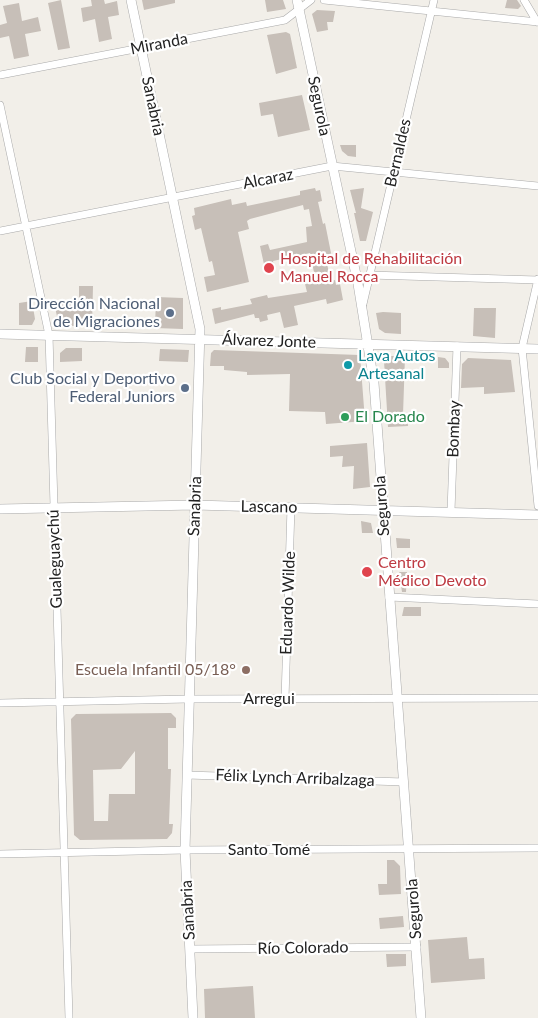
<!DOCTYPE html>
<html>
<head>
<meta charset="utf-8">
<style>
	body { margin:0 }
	canvas { display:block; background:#f2efe9 }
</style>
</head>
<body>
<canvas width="538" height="1018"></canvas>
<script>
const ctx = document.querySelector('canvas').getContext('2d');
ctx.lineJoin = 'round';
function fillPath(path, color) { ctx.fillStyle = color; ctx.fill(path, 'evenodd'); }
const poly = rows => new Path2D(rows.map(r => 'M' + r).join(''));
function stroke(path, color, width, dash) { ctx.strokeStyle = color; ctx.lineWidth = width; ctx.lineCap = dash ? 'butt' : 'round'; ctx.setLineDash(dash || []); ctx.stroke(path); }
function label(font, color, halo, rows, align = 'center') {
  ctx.font = font + ' Lato,sans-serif'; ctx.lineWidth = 4.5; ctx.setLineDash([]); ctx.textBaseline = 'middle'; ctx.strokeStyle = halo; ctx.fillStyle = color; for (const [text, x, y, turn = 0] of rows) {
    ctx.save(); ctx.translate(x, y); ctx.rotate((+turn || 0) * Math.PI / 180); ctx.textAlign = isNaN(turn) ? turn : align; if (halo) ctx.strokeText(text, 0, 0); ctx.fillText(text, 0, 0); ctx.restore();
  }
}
const building = poly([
	[61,0,70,48,58,50,48,3],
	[91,0,104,0,105,4,117,1,119,15,108,17,112,39,99,42,95,19,83,22,81,8,92,6],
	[142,0,175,0,175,3,144,10],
	[265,0,283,0,286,9,267,12],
	[507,0,517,0,521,6,518,9,505,8],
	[19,3,22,21,38,17,41,31,25,34,29,56,14,59,9,36,0,38,0,25,7,23,3,6],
	[317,10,335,11,333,22,327,22,328,30,317,32,312,14],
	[286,32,290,34,297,68,276,74,267,35],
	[302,95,310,130,278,137,273,114,261,116,259,103],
	[340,145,356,145,356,157,348,156,342,151],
	[315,188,316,191,320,190,322,201,318,202,323,224,325,223,333,263,327,264,331,281,335,280,336,285,340,284,343,300,327,304,326,299,294,306,298,325,284,328,280,312,267,315,268,320,260,322,259,318,255,318,254,314,215,324,212,309,221,307,221,310,252,304,250,299,267,295,268,298,307,292,304,280,315,277,310,253,273,261,274,267,265,269,260,246,268,244,270,250,307,242,306,227,312,226,309,209,304,210,303,205,250,219,247,221,249,229,238,232,249,282,207,292,204,277,215,275,212,261,209,262,201,228,195,230,192,216,195,215,194,208,231,199,232,205,246,202,247,206,300,195,300,191],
	[364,188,361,208,373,212,366,241,360,241,354,213,356,213,350,190],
	[79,286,93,286,92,327,59,325,54,303,79,299],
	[156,297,183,298,183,329,155,328],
	[32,301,35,319,32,325,19,325,19,303],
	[474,308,496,308,495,338,473,336],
	[383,312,401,313,401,334,385,333,379,329,376,313],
	[26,347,38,347,38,362,25,362],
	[66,348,82,348,82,361,60,362,60,353],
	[160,349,189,350,188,362,159,361],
	[214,350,360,355,365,421,326,424,325,412,289,411,290,374,247,375,247,372,224,370,224,366,210,366,211,353],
	[388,356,405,356,403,415,407,415,408,426,388,427,384,361],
	[438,357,445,358,449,363,449,368,438,368],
	[468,358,511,360,515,392,484,394,484,387,461,388,462,364],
	[367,443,370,487,353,489,354,466,342,467,343,456,330,457,330,446],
	[361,521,371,523,373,533,362,533],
	[396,538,410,539,410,548,397,548],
	[399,572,407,572,406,592,402,592],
	[404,607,421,607,421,616,402,616],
	[171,713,176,718,176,728,168,728,168,769,171,769,169,824,173,824,172,833,167,839,80,840,74,835,71,719,76,714],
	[135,751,135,794,109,794,108,821,94,821,93,770,121,769],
	[387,860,394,860,400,866,401,894,379,895,378,884,387,884],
	[403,916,404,927,380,929,379,918],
	[467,937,469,959,484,958,485,979,431,983,428,940],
	[386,954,406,954,406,966,387,967],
	[253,986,255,1018,205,1018,204,989]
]);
const minor = poly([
	[324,0,538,22],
	[524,0,537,22],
	[0,75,285,20,311,0],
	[0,105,49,335,69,1018],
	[0,231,332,166,538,186],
	[369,275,538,280],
	[538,279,522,348,538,506],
	[363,304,434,0],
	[451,511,457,346],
	[389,597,538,604],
	[285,699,291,507],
	[0,703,188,699,538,698],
	[187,775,404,782],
	[0,854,185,850,538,848],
	[190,949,417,947]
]);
const tertiary = poly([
	[131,0,200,329,185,850,193,1018],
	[297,0,358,284,374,383,421,1018],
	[0,334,538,349],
	[0,509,195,505,538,515]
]);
const markers = [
	[269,268,6,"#e0444e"],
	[170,313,5,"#5c6f8a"],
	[348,365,5,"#0f9aa8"],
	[185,388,5,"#5c6f8a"],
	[345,417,5,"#2e9e5b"],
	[367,572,6,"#e0444e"],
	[246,670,5,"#8d6e63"]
];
const streetNames = [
	["Miranda",159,44,-11],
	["Sanabria",153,106,78],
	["Segurola",319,106,78],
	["Bernaldes",398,153,-77],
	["Alcaraz",268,179,-11],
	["Álvarez Jonte",269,341,2],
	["Bombay",454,429,-88],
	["Sanabria",195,506,-88],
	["Segurola",382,506,-94],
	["Lascano",269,507,1],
	["Gualeguaychú",55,559,-92],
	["Eduardo Wilde",288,603,-88],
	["Arregui",269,699],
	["Félix Lynch Arribalzaga",295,778,2],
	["Santo Tomé",269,850],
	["Segurola",414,909,-94],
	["Sanabria",188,910,-93],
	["Río Colorado",303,948,-1]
];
const healthNames = [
	["Hospital de Rehabilitación",280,259],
	["Manuel Rocca",280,277],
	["Centro",378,563],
	["Médico Devoto",378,581]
];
const serviceNames = [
	["Dirección Nacional",160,304],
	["de Migraciones",160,322],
	["Club Social y Deportivo",175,379],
	["Federal Juniors",175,397]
];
const cultureNames = [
	["Lava Autos",358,356],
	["Artesanal",358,374]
];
const leisureNames = [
	["El Dorado",355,417]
];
const educationNames = [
	["Escuela Infantil 05/18°",236,670]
];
fillPath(building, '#c7bfb8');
stroke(minor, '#a9a9a9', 8);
stroke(tertiary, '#a9a9a9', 10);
stroke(minor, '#fff', 7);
stroke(tertiary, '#fff', 9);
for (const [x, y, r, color] of markers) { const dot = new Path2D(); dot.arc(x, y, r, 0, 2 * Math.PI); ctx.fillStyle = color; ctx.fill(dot); stroke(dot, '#fff', 2); }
label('16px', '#222', '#fff', streetNames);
label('16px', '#be3a42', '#fff', healthNames, 'left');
label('16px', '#4e5e75', '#fff', serviceNames, 'right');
label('16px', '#0d838f', '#fff', cultureNames, 'left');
label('16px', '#27864d', '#fff', leisureNames, 'left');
label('16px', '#785e54', '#fff', educationNames, 'right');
</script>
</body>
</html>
